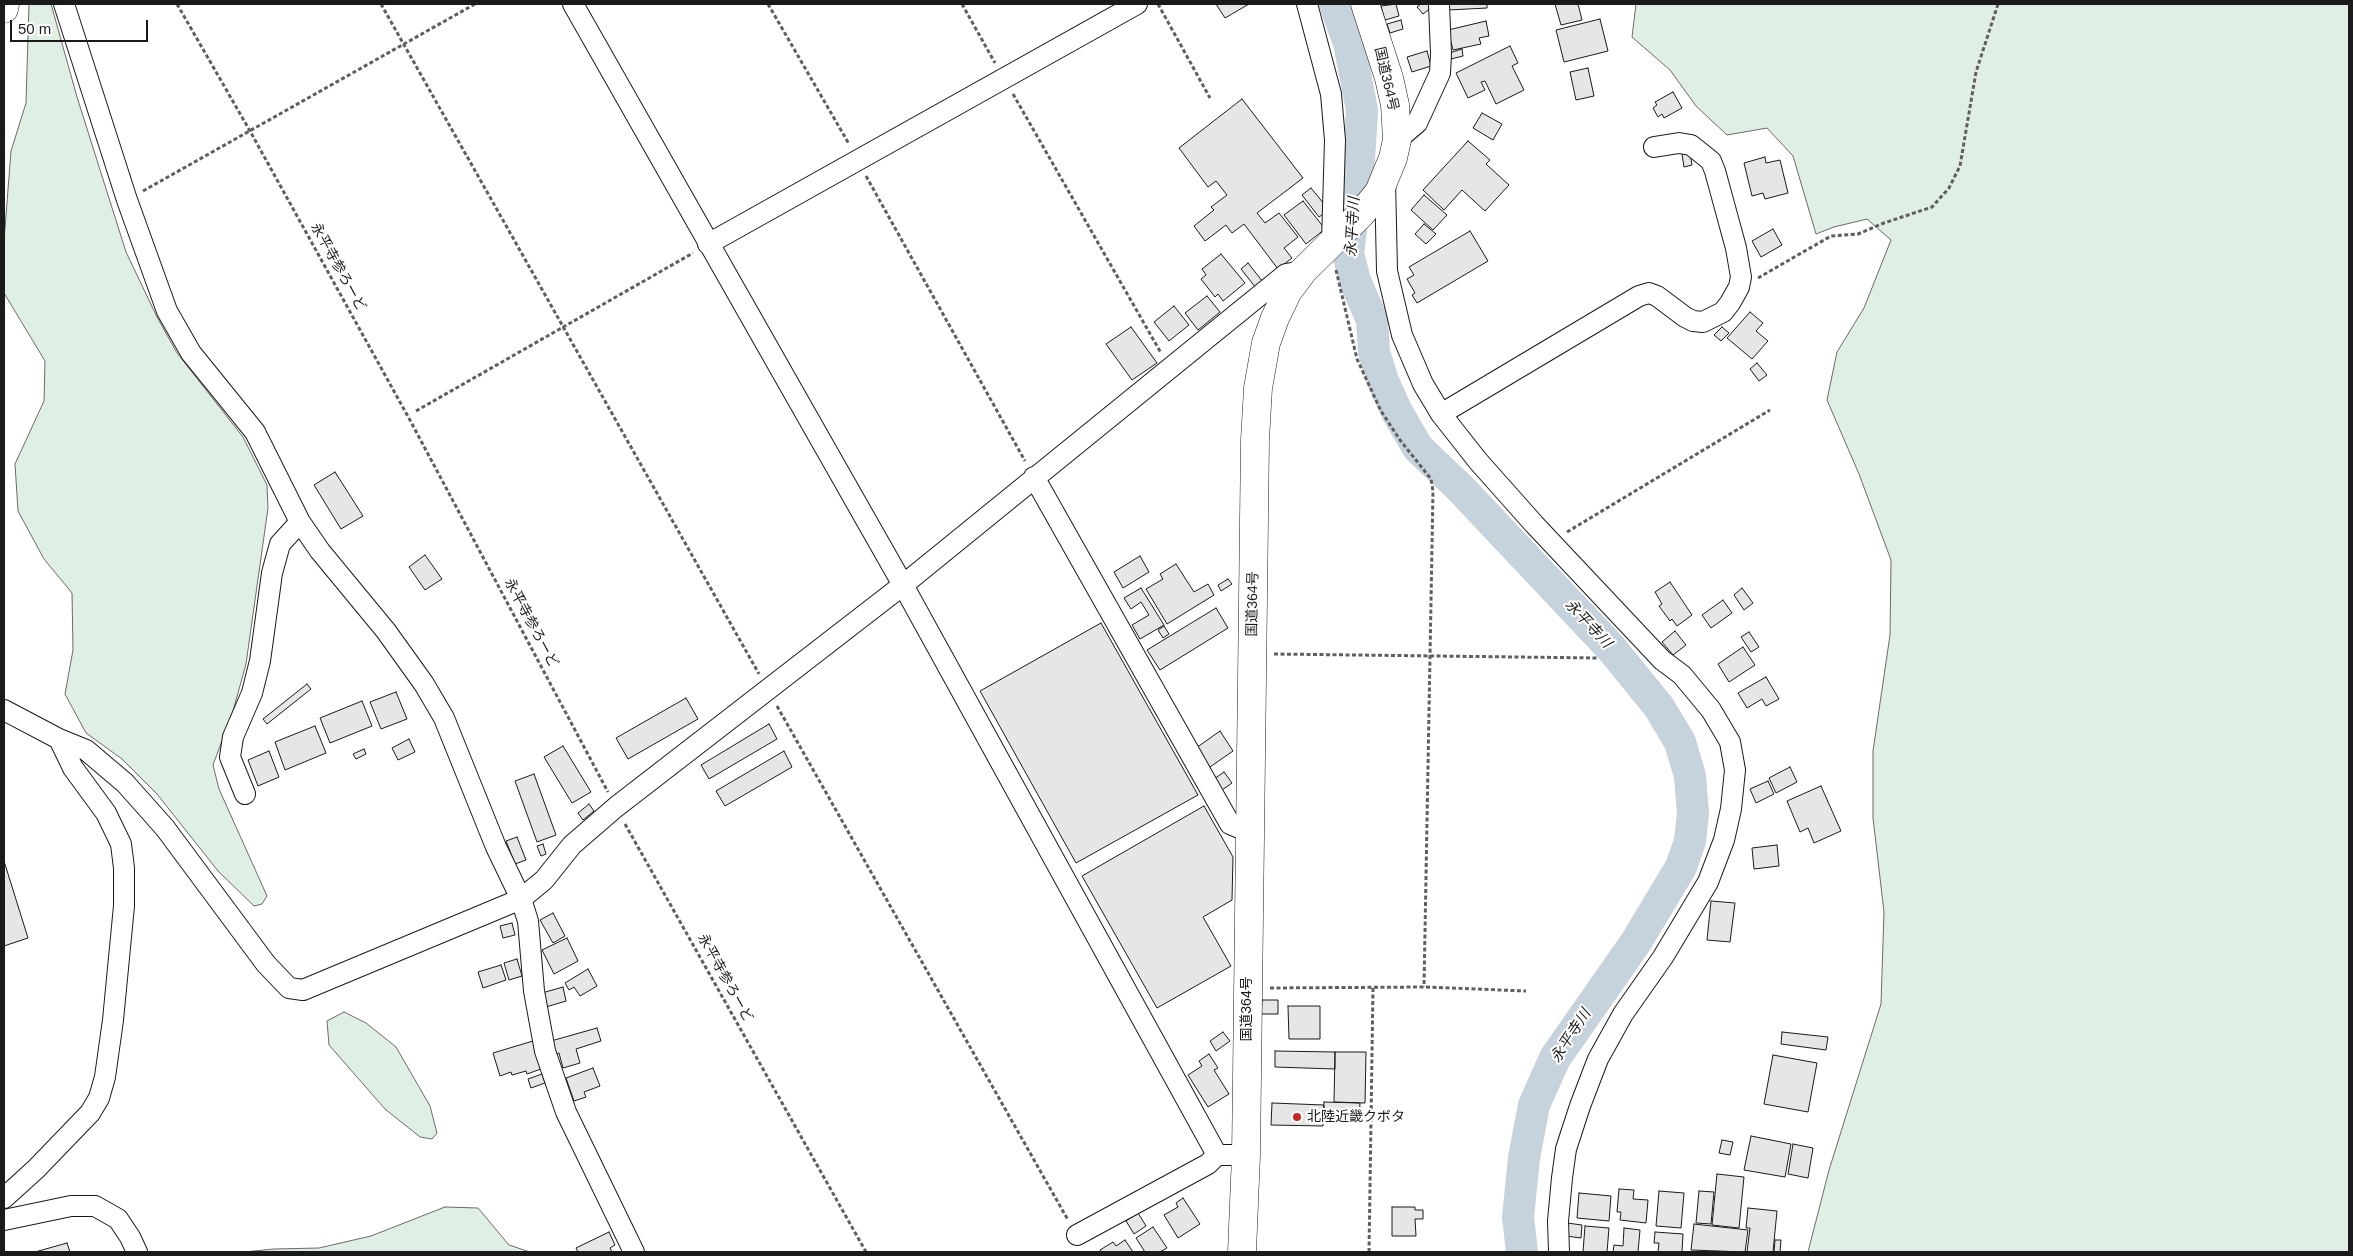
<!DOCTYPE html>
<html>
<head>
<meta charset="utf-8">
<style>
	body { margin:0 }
	#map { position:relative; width:2353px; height:1256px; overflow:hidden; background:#fff; font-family:Helvetica,sans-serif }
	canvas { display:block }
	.frame { position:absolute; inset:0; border:5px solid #1a1a1a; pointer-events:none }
	.scale { position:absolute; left:10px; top:20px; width:138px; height:22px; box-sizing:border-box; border:2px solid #1a1a1a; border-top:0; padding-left:6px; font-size:15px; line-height:18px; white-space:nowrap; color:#1a1a1a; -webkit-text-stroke:4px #fff; paint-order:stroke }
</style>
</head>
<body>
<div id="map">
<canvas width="2353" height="1256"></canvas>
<div class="frame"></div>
<div class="scale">50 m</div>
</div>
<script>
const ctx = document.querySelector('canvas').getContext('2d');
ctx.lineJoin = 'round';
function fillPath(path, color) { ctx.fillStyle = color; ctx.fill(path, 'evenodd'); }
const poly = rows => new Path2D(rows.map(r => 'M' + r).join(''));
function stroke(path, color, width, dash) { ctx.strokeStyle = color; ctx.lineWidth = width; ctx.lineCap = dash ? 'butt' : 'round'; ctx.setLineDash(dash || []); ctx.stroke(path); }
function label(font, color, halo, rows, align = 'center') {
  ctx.font = font + ' Helvetica,"Noto Sans JP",sans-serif'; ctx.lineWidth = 4; ctx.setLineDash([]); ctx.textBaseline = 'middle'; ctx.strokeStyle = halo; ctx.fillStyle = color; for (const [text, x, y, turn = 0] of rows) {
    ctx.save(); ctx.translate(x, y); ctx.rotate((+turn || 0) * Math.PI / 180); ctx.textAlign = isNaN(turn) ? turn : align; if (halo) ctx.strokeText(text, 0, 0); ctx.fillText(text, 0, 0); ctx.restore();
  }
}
const green = poly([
	[29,4,51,4,77,97,126,252,157,317,177,353,243,437,267,485,268,508,246,664,233,711,213,765,219,789,267,896,262,904,254,906,218,871,157,794,122,759,86,733,65,694,73,650,72,593,44,559,18,511,15,464,44,401,45,361,4,293,4,241,11,151,26,103,29,4],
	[1636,4,2349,4,2349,1252,1808,1252,1829,1170,1881,1004,1884,912,1873,818,1873,751,1890,635,1891,560,1859,474,1827,400,1837,352,1864,308,1891,240,1867,219,1834,227,1816,234,1793,156,1767,128,1727,135,1696,106,1670,70,1632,37,1636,4],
	[344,1012,366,1023,396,1047,430,1106,437,1133,432,1139,420,1137,385,1109,329,1045,327,1021,344,1012],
	[445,1207,478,1208,509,1245,530,1252,244,1252,274,1249,319,1248,371,1236,445,1207]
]);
const river = poly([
	[1335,4,1349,43,1362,110,1358,176,1348,253,1355,281,1372,320,1374,352,1383,381,1397,412,1418,448,1461,489,1611,648,1659,707,1680,742,1690,776,1693,813,1690,841,1681,867,1636,942,1555,1058,1534,1105,1524,1158,1518,1217,1522,1252]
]);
const building = poly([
	[1216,4,1249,4,1225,18,1216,4],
	[1396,4,1399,16,1385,20,1381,6,1396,4],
	[1421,4,1432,4,1433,6,1423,14,1417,7,1421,4],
	[1447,4,1487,4,1487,8,1448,10,1447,4],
	[1555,4,1578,4,1582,20,1561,25,1555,4],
	[1600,19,1608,51,1564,62,1556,30,1600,19],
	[1401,20,1403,29,1390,33,1387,24,1401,20],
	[1486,21,1489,36,1479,38,1481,44,1453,50,1448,30,1486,21],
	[1510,46,1518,63,1512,66,1524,90,1496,104,1485,81,1481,82,1485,90,1468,98,1456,73,1510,46],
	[1462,49,1463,56,1451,59,1449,53,1462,49],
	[1427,51,1431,66,1412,72,1407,57,1427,51],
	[1588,68,1594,96,1576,100,1570,72,1588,68],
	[1673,92,1682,108,1664,118,1662,114,1658,117,1653,108,1657,105,1655,102,1673,92],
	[1242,99,1303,178,1257,213,1265,223,1279,213,1298,237,1284,248,1292,258,1278,269,1244,224,1232,233,1226,225,1205,241,1194,226,1214,210,1211,207,1227,195,1216,181,1208,187,1179,148,1242,99],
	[1482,113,1502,124,1493,140,1473,128,1482,113],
	[1468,141,1490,160,1486,164,1509,185,1485,211,1462,190,1444,210,1423,190,1468,141],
	[1690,153,1692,165,1684,167,1682,154,1690,153],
	[1765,157,1766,163,1780,160,1788,193,1765,199,1763,193,1752,196,1744,163,1765,157],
	[1311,188,1329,210,1319,217,1302,195,1311,188],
	[1424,195,1447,215,1433,230,1411,210,1424,195],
	[1303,201,1325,229,1306,244,1284,215,1303,201],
	[1424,224,1436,234,1426,244,1415,234,1424,224],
	[1773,229,1782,245,1761,257,1752,241,1773,229],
	[1470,231,1488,261,1417,303,1412,295,1415,293,1407,279,1414,275,1409,267,1470,231],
	[1221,254,1245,283,1223,301,1218,294,1215,297,1201,279,1206,275,1202,269,1221,254],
	[1248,263,1263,282,1256,288,1241,269,1248,263],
	[1207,296,1220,312,1198,330,1185,313,1207,296],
	[1174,306,1189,325,1169,341,1154,322,1174,306],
	[1750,312,1763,323,1756,331,1768,341,1752,359,1727,338,1750,312],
	[1131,327,1157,363,1132,380,1106,344,1131,327],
	[1722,327,1729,333,1721,341,1714,335,1722,327],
	[1757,363,1767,375,1759,381,1750,369,1757,363],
	[335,472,363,516,341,529,314,485,335,472],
	[425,555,442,579,425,590,409,567,425,555],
	[1140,556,1149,572,1123,588,1114,572,1140,556],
	[1176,564,1194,592,1208,584,1214,595,1167,624,1146,589,1163,579,1160,574,1176,564],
	[1228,579,1232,584,1221,591,1218,585,1228,579],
	[1670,582,1692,615,1677,626,1672,619,1670,621,1659,606,1662,604,1655,592,1670,582],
	[1141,588,1164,625,1140,639,1132,625,1149,615,1141,602,1131,609,1124,598,1141,588],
	[1742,588,1753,603,1744,610,1734,595,1742,588],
	[1723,600,1732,613,1711,628,1702,615,1723,600],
	[1216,608,1228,628,1160,670,1147,650,1216,608],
	[1101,623,1198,795,1076,863,980,691,1101,623],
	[1164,626,1169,634,1163,638,1158,630,1164,626],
	[1675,631,1686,645,1673,655,1662,642,1675,631],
	[1749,632,1759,647,1751,652,1741,637,1749,632],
	[1743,647,1755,665,1729,682,1718,664,1743,647],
	[1766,677,1779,699,1766,706,1762,699,1747,708,1738,693,1766,677],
	[307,684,311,689,267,724,263,719,307,684],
	[396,692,407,719,381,729,370,702,396,692],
	[686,698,698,719,628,759,616,738,686,698],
	[362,701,372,726,330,743,320,718,362,701],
	[769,724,777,739,709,779,701,765,769,724],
	[315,726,326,753,285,770,275,742,315,726],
	[1220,731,1233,751,1210,767,1196,748,1220,731],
	[409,739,415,752,398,760,392,748,409,739],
	[563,746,591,792,572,803,544,757,563,746],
	[364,749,366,754,356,759,353,754,364,749],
	[269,751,279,777,258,786,248,760,269,751],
	[784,751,792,767,725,806,716,791,784,751],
	[1790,767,1797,782,1776,793,1769,778,1790,767],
	[1224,772,1232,783,1222,790,1214,779,1224,772],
	[534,774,556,835,537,842,515,781,534,774],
	[1768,781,1774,794,1756,803,1750,789,1768,781],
	[1821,786,1841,831,1814,843,1808,828,1800,832,1787,801,1821,786],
	[589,804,594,811,583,820,578,813,589,804],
	[1204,806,1233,857,1232,900,1203,917,1231,966,1157,1008,1082,876,1204,806],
	[517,837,526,860,515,864,506,841,517,837],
	[543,844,546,854,541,856,537,846,543,844],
	[1777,845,1779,866,1754,869,1752,848,1777,845],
	[4,861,28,938,4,946,4,861],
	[1711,901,1735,903,1730,942,1707,940,1711,901],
	[553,913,565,936,553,943,540,920,553,913],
	[512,923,515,935,503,938,500,926,512,923],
	[567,938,578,961,554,974,542,950,567,938],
	[517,959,522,976,509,980,504,963,517,959],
	[501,965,506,980,483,988,478,972,501,965],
	[588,969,597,986,580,996,574,987,569,990,565,983,588,969],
	[563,987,566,1001,546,1007,542,993,563,987],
	[1262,1000,1278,1000,1278,1014,1261,1014,1262,1000],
	[1288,1006,1320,1006,1320,1039,1289,1039,1288,1006],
	[597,1028,601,1041,576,1049,580,1063,563,1068,559,1053,555,1055,551,1041,597,1028],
	[1223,1032,1230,1041,1216,1051,1210,1041,1223,1032],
	[1782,1032,1828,1037,1826,1050,1781,1044,1782,1032],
	[533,1041,541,1069,527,1074,526,1071,512,1075,511,1072,500,1076,493,1053,533,1041],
	[1275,1051,1335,1052,1335,1069,1275,1067,1275,1051],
	[1335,1052,1366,1052,1365,1103,1334,1102,1335,1052],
	[1209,1054,1218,1068,1214,1070,1229,1094,1208,1107,1188,1075,1202,1066,1199,1061,1209,1054],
	[1773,1055,1817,1063,1808,1112,1764,1104,1773,1055],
	[593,1068,600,1086,584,1092,586,1097,574,1101,566,1078,593,1068],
	[542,1074,545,1083,531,1088,528,1079,542,1074],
	[1324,1102,1360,1103,1359,1120,1323,1119,1324,1102],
	[1272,1103,1324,1105,1323,1126,1271,1125,1272,1103],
	[1751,1136,1791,1144,1785,1177,1744,1170,1751,1136],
	[1722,1140,1733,1142,1730,1155,1719,1153,1722,1140],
	[1793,1144,1813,1148,1808,1178,1788,1174,1793,1144],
	[1717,1174,1744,1177,1739,1228,1712,1225,1717,1174],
	[1619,1189,1634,1190,1633,1199,1648,1200,1646,1223,1620,1220,1621,1212,1617,1212,1619,1189],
	[1659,1191,1684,1193,1681,1228,1656,1226,1659,1191],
	[1699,1191,1714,1192,1711,1224,1696,1223,1699,1191],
	[1579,1193,1611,1196,1609,1221,1577,1218,1579,1193],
	[1183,1198,1200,1224,1178,1238,1164,1215,1178,1207,1176,1203,1183,1198],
	[1392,1207,1415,1207,1415,1210,1423,1210,1423,1219,1415,1219,1416,1236,1392,1236,1392,1207],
	[1748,1208,1777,1211,1773,1252,1747,1252,1750,1228,1746,1228,1748,1208],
	[1138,1213,1146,1226,1134,1234,1126,1221,1138,1213],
	[1567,1223,1582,1225,1581,1238,1566,1236,1567,1223],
	[1694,1224,1748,1230,1745,1252,1691,1250,1694,1224],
	[1585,1226,1609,1228,1607,1252,1583,1252,1585,1226],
	[1153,1227,1167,1248,1160,1252,1145,1252,1136,1238,1153,1227],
	[1624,1228,1640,1230,1638,1252,1613,1252,1614,1245,1623,1246,1624,1228],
	[609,1232,615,1245,610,1248,612,1252,578,1252,576,1248,609,1232],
	[1655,1232,1683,1234,1682,1252,1658,1252,1659,1243,1654,1243,1655,1232],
	[1125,1240,1133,1252,1101,1252,1100,1250,1113,1242,1116,1246,1125,1240],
	[1775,1240,1781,1240,1780,1252,1774,1252,1775,1240],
	[67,1243,70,1252,35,1252,67,1243]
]);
const path = poly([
	[177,4,250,131,411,422,608,792],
	[381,4,759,674],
	[768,4,849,144],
	[962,4,995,63],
	[1158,4,1210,98],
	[1013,94,1161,353],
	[866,176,1025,461],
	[143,191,475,4],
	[1336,270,1357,359,1381,411,1400,440,1431,479,1433,491,1424,987],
	[1758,278,1831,236,1858,234,1884,223,1932,207,1949,188,1960,166,1976,72,1998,4],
	[416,411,693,253],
	[1567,532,1770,410],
	[1274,654,1598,658],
	[777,706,1068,1220],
	[625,824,866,1252],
	[1270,988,1424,987,1526,991],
	[1369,1252,1373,988]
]);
const minor = poly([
	[64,4,127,200,167,311,191,353,255,432,300,522,320,551,386,631,424,684,444,718,496,847,521,899,528,921,534,991,545,1051,566,1112,634,1252],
	[573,4,903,585,1217,1155,1246,1155],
	[1307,4,1331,94,1335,140,1332,242],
	[1397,140,1417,123,1440,73,1441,54,1439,4],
	[1385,179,1387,271,1402,335,1423,384,1441,414,1478,461,1534,524,1662,660,1682,675,1711,710,1730,742,1735,770,1731,809,1724,840,1708,882,1663,957,1623,1014,1598,1059,1580,1106,1566,1149,1562,1178,1558,1221,1559,1252],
	[708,244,1137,4],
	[1441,414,1639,296,1649,293,1657,296,1685,317,1693,321,1703,322,1723,312,1730,303,1739,287,1741,277,1736,248,1715,171,1711,161,1691,145,1679,143,1654,147],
	[1034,477,1230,824,1249,832],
	[4,710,59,739,86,750,125,783,165,828,266,964,289,988,303,990,521,899,544,880,572,845,616,807,903,585,1286,274,1303,271],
	[245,794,230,757,233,737,252,693,260,661,272,573,280,544,300,522],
	[4,1198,36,1169,90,1113,99,1098,105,1077,113,1020,124,906,124,868,121,844,106,813,73,768,59,739],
	[4,1220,71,1206,95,1206,118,1219,130,1237,137,1252],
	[1077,1235,1208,1164,1217,1155]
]);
const highway = poly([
	[4,9,5,4],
	[1242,1252,1246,1155,1255,440,1258,388,1266,343,1275,318,1288,291,1303,271,1361,214,1379,192,1393,158,1397,140,1395,105,1389,78,1365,4]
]);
const markers = [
	[1297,1117,5,"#c62828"]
];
const streetNames = [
	["国道364号",1386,79,77],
	["永平寺参ろーど",338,267,61],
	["国道364号",1253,604,-89],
	["永平寺参ろーど",531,623,62],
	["永平寺参ろーど",725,978,61],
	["国道364号",1247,1009,-90]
];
const poiNames = [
	["北陸近畿クボタ",1307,1117]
];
const waterNames = [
	["永平寺川",1353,227,-87],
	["永平寺川",1588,624,47],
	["永平寺川",1571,1036,-57]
];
fillPath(green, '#e0efe3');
stroke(green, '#6a6a6a', 1);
stroke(river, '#c6d2dc', 32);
fillPath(building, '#e6e6e6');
stroke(building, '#1a1a1a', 1);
stroke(minor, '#1a1a1a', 22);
stroke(highway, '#1a1a1a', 29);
stroke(path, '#5f5f5f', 3, [4, 2.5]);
stroke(minor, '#fff', 20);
stroke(highway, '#fff', 28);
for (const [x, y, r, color] of markers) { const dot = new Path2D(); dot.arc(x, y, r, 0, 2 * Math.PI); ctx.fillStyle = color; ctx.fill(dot); stroke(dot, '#fff', 2); }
label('14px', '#1a1a1a', '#fff', streetNames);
label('14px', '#1a1a1a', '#fff', poiNames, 'left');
label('italic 15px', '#1a1a1a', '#fff', waterNames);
</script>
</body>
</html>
